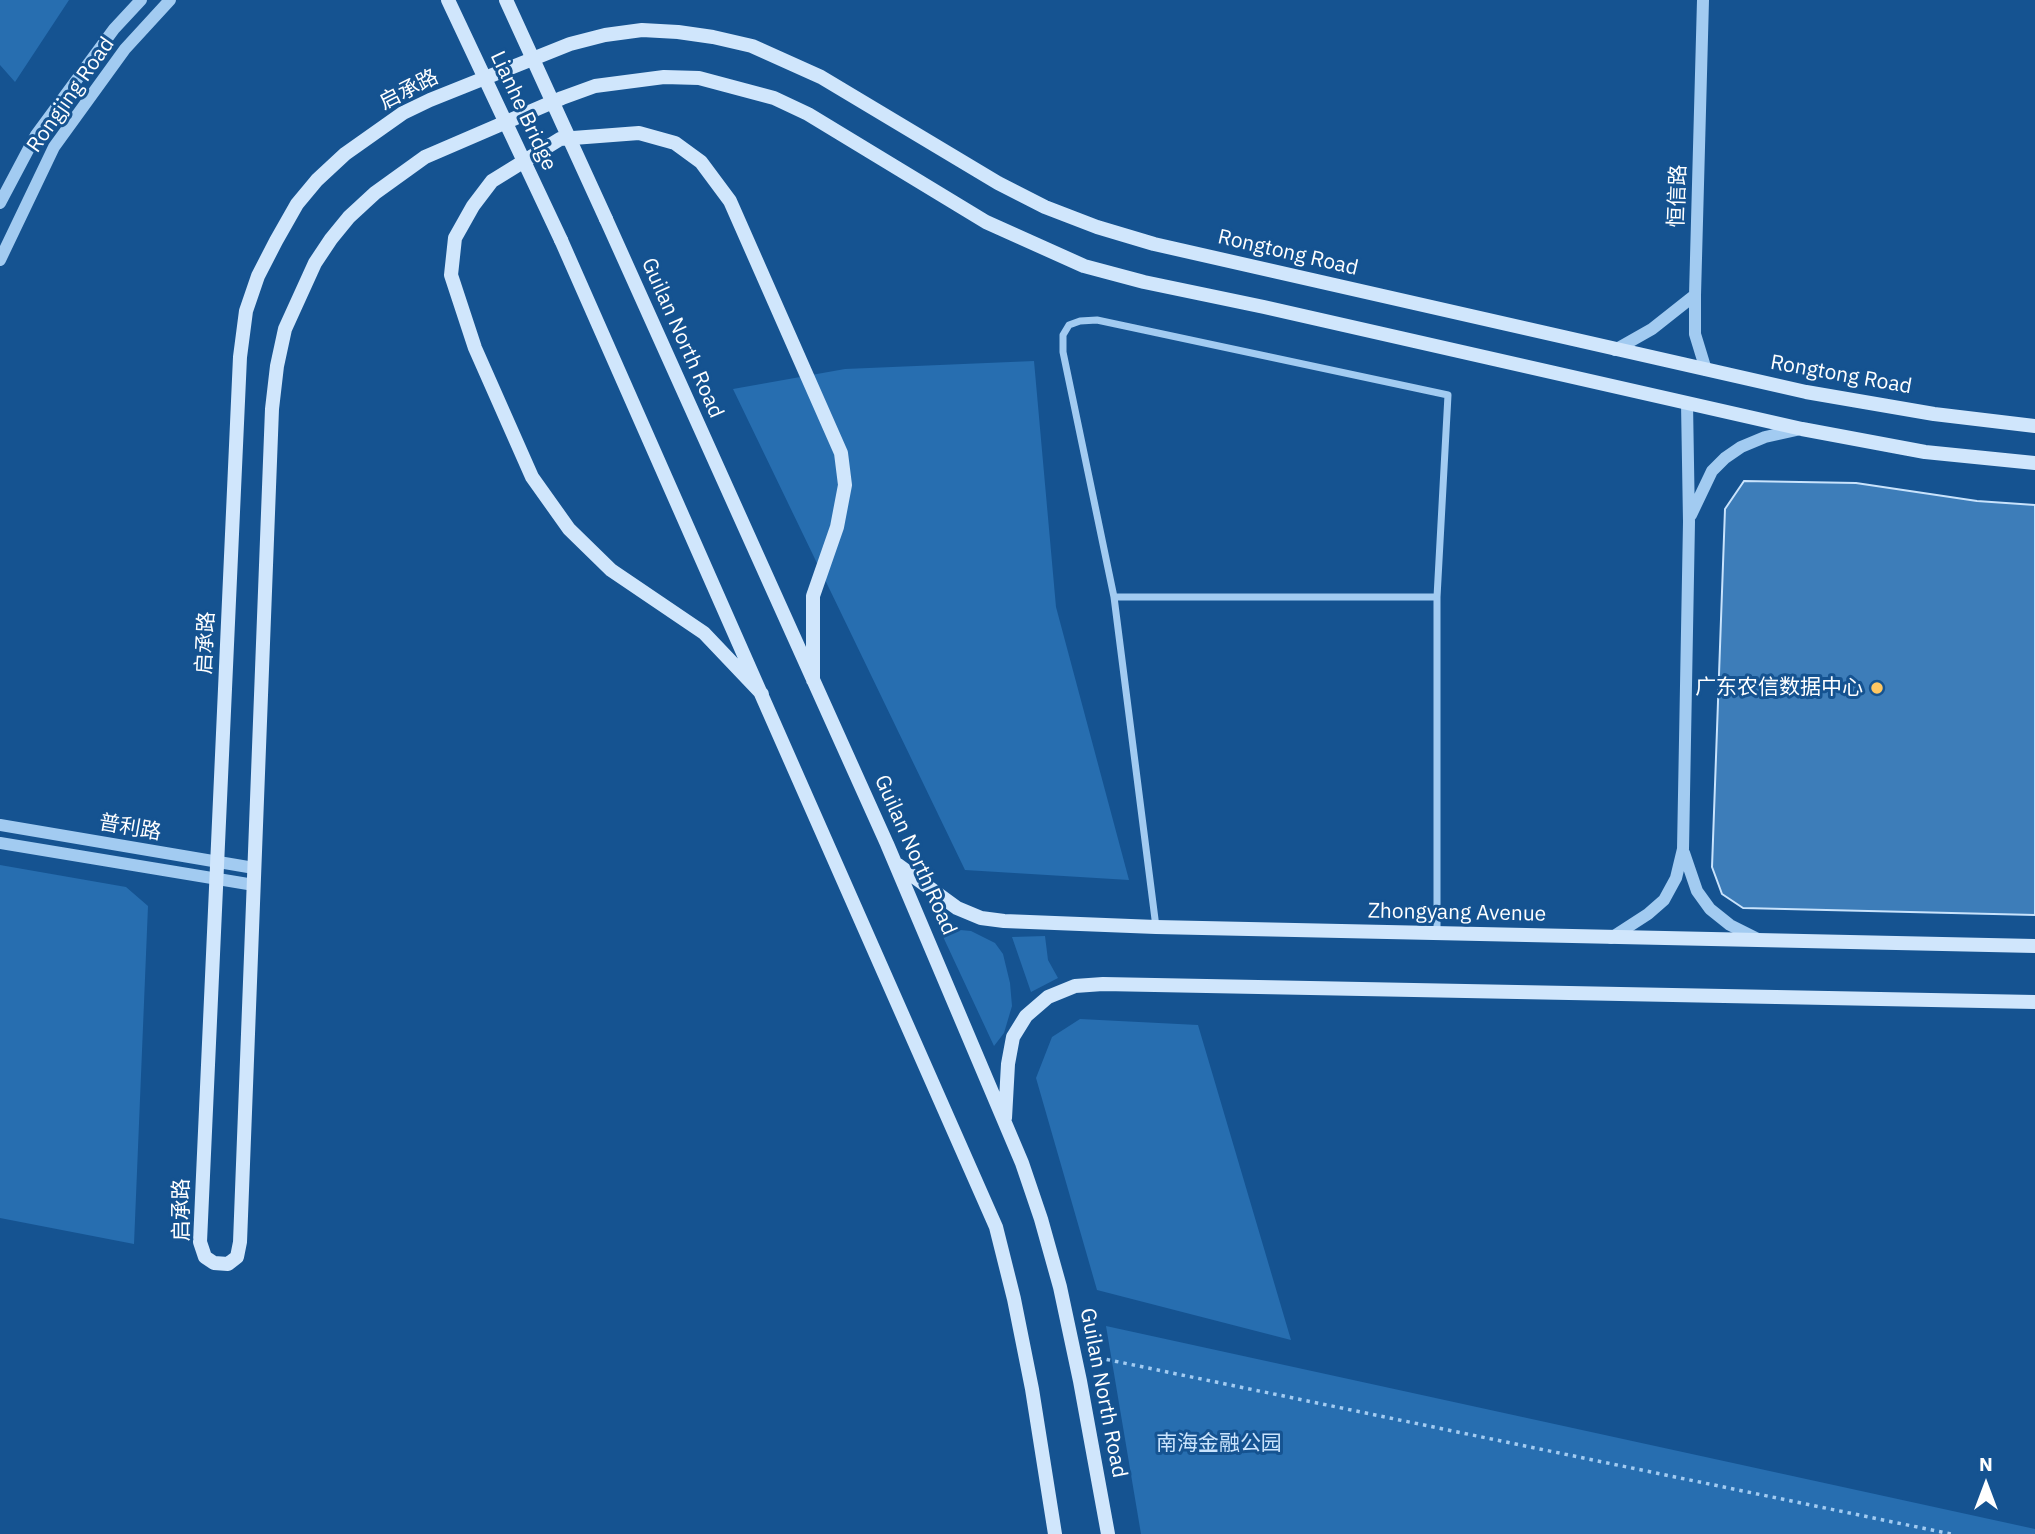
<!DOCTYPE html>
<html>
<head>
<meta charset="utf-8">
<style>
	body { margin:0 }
	#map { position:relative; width:2035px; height:1534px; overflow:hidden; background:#155391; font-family:"IBM Plex Sans",sans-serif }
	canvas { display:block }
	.north { position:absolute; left:1951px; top:1450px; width:70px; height:70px; -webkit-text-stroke:5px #155391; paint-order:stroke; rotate:0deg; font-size:19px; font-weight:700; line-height:28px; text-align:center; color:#fff }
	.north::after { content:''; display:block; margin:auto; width:24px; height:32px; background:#fff; clip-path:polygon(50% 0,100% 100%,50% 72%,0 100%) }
</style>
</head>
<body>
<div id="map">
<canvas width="2035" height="1534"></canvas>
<div class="north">N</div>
</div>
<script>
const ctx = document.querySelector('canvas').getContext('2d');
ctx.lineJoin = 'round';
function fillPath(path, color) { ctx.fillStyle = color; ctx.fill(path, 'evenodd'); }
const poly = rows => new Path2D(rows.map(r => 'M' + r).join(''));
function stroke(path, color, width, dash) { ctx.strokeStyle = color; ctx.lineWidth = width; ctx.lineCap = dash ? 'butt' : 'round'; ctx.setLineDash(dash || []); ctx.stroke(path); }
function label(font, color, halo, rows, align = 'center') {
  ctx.font = font + ' "IBM Plex Sans","Noto Sans SC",sans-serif'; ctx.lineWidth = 6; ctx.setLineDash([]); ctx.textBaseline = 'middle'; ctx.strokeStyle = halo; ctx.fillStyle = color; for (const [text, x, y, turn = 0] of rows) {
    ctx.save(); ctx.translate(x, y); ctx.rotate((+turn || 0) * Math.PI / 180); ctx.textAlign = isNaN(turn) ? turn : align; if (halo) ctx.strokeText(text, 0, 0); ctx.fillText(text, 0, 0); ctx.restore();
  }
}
const green = poly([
	[0,0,69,0,15,82,0,65],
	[1034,361,1056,607,1129,880,965,870,733,389,845,369],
	[0,865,126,887,148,906,134,1244,0,1218],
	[939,928,971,931,995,943,1003,954,1010,983,1012,1006,1004,1033,994,1046],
	[1045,936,1048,960,1058,978,1031,992,1012,937],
	[1080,1019,1198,1025,1291,1340,1097,1290,1036,1078,1052,1037],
	[1106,1326,2035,1529,2035,1534,1141,1534]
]);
const building = poly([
	[1744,481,1856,483,1977,501,2035,505,2035,915,1743,908,1722,894,1712,867,1725,509,1744,481]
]);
const path = poly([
	[1090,1356,1951,1534]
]);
const minor = poly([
	[1114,597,1063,352,1063,335,1069,325,1080,321,1097,320,1448,395,1437,597],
	[1156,927,1114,597,1437,597,1437,934]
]);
const tertiary = poly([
	[1703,0,1695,295,1695,334,1706,370],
	[0,203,36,135,114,29,141,0],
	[0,260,54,147,125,49,170,0],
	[1615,350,1652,329,1695,295],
	[1691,515,1712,471,1725,458,1741,447,1765,437,1801,429],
	[0,825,254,868],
	[0,843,254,885],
	[1684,853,1697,891,1710,909,1730,925,1760,940],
	[1611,938,1648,914,1664,900,1676,878,1683,849,1689,522,1687,403]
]);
const secondary = poly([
	[606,219,887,844,1022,1163,1041,1219,1060,1287,1080,1381,1108,1534],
	[561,240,996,1227,1014,1299,1032,1389,1055,1534],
	[2035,426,1934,414,1806,392,1154,244,1097,227,1045,207,998,183,821,77,752,46,713,37,678,32,642,30,605,35,570,44,430,100,403,113,345,154,317,180,297,204,276,241,258,276,246,311,240,357,200,1242,205,1257,214,1263,228,1264,237,1257,240,1242,272,409,277,366,285,329,315,263,331,239,349,217,375,193,425,157,562,98,595,86,664,77,699,78,774,98,808,114,986,222,1084,266,1144,282,1264,307,1802,429,1925,452,2035,463],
	[762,694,704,633,611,570,569,529,532,477,475,348,451,275,455,238,473,206,492,181,560,139,639,133,675,143,701,162,730,201,841,453,845,485,837,527,813,596,813,680],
	[898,865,957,908,981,918,1004,921,1156,927,2035,946],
	[1005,1118,1008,1064,1013,1037,1026,1016,1048,997,1075,986,1103,984,2035,1002]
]);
const secondaryBridge = poly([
	[448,0,561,240],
	[506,0,606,219]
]);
const markers = [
	[1877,688,7,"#ffc762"]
];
const streetNames = [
	["启承路",409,90,-27],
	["Rongjing Road",71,95,-55],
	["Lianhe Bridge",523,111,65],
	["恒信路",1678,196,-88],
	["Rongtong Road",1288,253,13],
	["Guilan North Road",682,338,66],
	["Rongtong Road",1841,375,10],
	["启承路",206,643,-87],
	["普利路",130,828,10],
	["Guilan North Road",915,855,66],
	["Zhongyang Avenue",1457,913,1],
	["启承路",182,1210,-90],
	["Guilan North Road",1103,1393,79]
];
const poiNames = [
	["广东农信数据中心",1863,688]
];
const parkNames = [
	["南海金融公园",1219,1444]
];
fillPath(green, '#276eb0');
fillPath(building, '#3d7db9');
stroke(building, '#c9e3fc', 2);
stroke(path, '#a2cbf1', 3.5, [3.5, 5]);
stroke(minor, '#a2cbf1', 7);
stroke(tertiary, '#a2cbf1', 12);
stroke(secondary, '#d0e6fc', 14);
stroke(secondaryBridge, '#d0e6fc', 14);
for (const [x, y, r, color] of markers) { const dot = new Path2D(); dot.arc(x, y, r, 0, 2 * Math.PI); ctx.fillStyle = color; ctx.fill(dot); stroke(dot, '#155391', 2.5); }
label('21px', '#fff', '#155391', streetNames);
label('21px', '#fff', '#155391', poiNames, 'right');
label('21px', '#c9e3fc', '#155391', parkNames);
</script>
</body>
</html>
